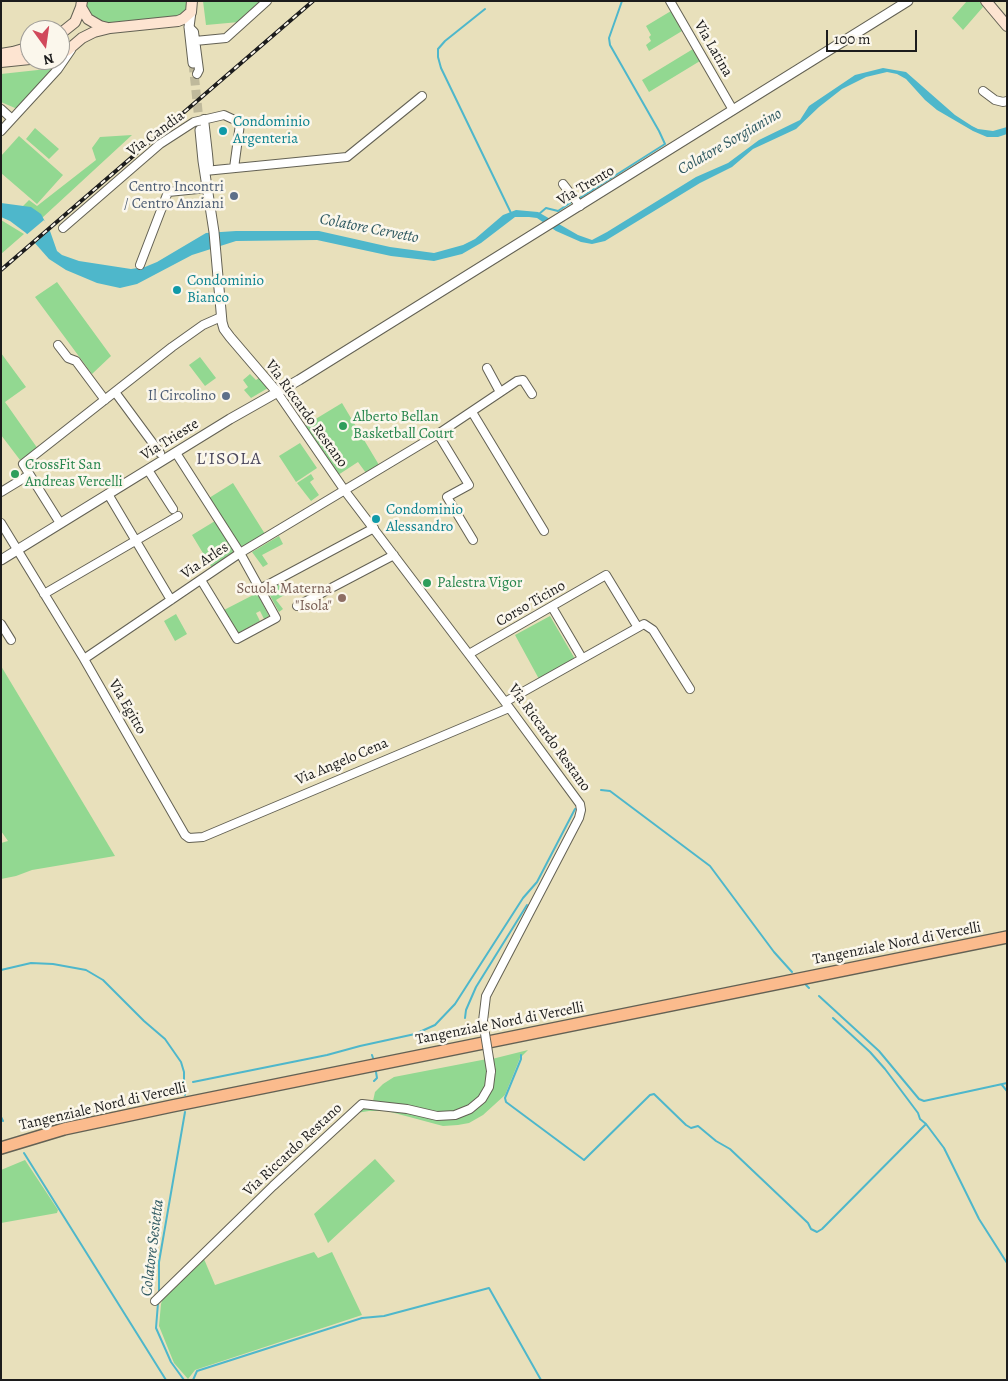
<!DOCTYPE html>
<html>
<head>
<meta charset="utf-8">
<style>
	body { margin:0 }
	#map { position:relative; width:1008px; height:1381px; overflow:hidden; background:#e8e0bb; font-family:Alegreya,serif }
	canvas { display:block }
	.frame { position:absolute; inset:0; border:2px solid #1c1c1c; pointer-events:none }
	.north { position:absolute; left:20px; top:20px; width:50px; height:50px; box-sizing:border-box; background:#fbf7ec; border:1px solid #a29f99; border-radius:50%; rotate:166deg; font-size:14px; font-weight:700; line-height:20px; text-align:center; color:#1c1c1c }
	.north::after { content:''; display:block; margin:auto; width:18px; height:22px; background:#d1495b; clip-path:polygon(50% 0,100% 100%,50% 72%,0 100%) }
	.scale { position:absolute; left:826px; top:30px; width:91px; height:22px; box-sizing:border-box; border:2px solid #1c1c1c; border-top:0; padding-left:6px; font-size:15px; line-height:18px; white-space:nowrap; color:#1c1c1c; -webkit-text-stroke:4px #fbf7ec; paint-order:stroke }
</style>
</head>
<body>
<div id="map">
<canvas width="1008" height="1381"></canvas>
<div class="frame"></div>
<div class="north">N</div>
<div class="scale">100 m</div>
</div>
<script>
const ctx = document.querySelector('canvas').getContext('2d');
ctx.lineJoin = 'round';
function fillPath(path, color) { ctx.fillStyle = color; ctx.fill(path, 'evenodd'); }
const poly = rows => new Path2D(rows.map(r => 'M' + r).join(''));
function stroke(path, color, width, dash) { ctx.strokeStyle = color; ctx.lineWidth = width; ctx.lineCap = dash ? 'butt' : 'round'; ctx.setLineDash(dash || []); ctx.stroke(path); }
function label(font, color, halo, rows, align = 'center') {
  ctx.font = font + ' Alegreya,serif'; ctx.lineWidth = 5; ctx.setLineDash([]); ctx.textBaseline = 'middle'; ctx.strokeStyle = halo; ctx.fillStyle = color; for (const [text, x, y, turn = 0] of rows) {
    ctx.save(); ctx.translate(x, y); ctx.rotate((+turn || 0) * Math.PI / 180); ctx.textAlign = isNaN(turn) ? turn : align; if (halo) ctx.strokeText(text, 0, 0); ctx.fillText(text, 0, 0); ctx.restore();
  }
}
const green = poly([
	[84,1,189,1,187,9,180,17,108,25,90,19],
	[203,1,263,1,239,22,206,25],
	[967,1,979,1,983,7,963,30,952,18],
	[671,11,682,31,649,51,646,45,651,41,649,37,651,35,646,26],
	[693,49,700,61,649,92,642,80],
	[47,69,55,69,20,107,15,108,1,102,1,74],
	[35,128,59,149,49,159,26,139],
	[132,135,42,218,40,214,23,206,29,200,37,206,96,160,92,148,100,137],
	[19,136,63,175,37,204,1,173,1,156],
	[1,220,24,234,1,254],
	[57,282,111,356,92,374,35,297],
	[1,353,26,387,5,402,38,449,20,460,1,435],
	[200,357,216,378,205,386,189,365],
	[250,374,256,380,259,378,268,388,251,398,244,390,248,387,243,380],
	[342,403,379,465,366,473,358,462,338,475,304,426],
	[300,443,317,468,296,482,279,456],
	[311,474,314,479,310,482,319,495,311,501,297,483],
	[233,483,265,534,241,549,209,498],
	[215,521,235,552,212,568,192,535],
	[279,536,283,544,262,555,268,564,263,567,252,552],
	[283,579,286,587,283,589,286,594,276,600,283,609,279,612,267,590,278,585,277,583],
	[257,593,269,616,264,619,260,611,256,613,260,621,238,633,224,610],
	[176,614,187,634,175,641,164,621],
	[550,616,575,659,539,679,515,635],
	[1,666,115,856,32,870,16,876,1,879,1,843,8,841,1,831],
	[528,1050,520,1058,505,1095,483,1115,469,1123,458,1125,443,1126,387,1111,369,1111,356,1113,368,1107,380,1107,437,1118,484,1100,492,1059],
	[487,1059,488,1070,486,1086,481,1095,468,1107,457,1112,437,1112,374,1103,373,1101,375,1092,383,1084,394,1077],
	[375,1159,395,1181,328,1243,314,1214],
	[25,1160,58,1210,57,1213,1,1223,1,1170],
	[314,1252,318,1258,332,1252,362,1315,195,1370,188,1379,174,1363,159,1326,161,1304,164,1295,204,1259,215,1285]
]);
const water = poly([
	[883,68,906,72,955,115,972,126,978,129,993,131,1007,127,1007,134,998,137,987,137,973,131,937,110,925,100,906,79,897,74,887,72,866,77,842,89,819,107,796,129,753,149,732,167,700,183,605,241,592,244,581,242,556,231,537,218,529,217,515,217,481,243,462,254,434,261,391,256,317,240,236,241,192,255,137,284,120,288,97,283,66,270,49,259,26,233,10,221,1,217,1,203,31,207,41,214,50,231,57,251,62,255,79,261,131,269,145,267,157,262,206,233,236,231,319,231,390,247,434,253,463,245,475,239,503,215,516,210,538,212,578,235,592,240,607,232,696,177,728,163,759,140,800,120,809,106,855,75]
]);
const pier = poly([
	[44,220,51,229,33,245,25,236]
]);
const stream = poly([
	[485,9,445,41,438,49,438,57,441,68,511,213],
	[578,199,665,144,659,131,610,45,609,38,622,1],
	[539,214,546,208,558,211,573,201],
	[601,790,610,791,710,866,774,952,792,972],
	[1,970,31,963,53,964,86,970,103,980,144,1021,165,1039,181,1062,184,1072,184,1086],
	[806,985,809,988],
	[819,996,879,1051,919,1099,924,1101,1007,1083],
	[465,1018,466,1010,476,987,527,905],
	[833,1018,870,1052,885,1069,918,1113,920,1119,926,1124,944,1148,979,1219,1007,1263],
	[372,1055,373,1058],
	[521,1055,521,1059,505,1098,506,1102,584,1160,650,1095,654,1094,686,1125,691,1128,698,1126,716,1141,730,1149,808,1223,811,1229,817,1232,822,1229,926,1124],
	[374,1081,377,1078,376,1072],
	[193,1082,327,1055,360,1046,415,1034,435,1025,455,1004,523,898,537,882,575,809],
	[1002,1085,1007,1091],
	[185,1095,185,1093],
	[1,1117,3,1121],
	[24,1153,166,1380],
	[159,1293,159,1262,185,1112],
	[158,1303,156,1328,171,1362,184,1380],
	[193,1380,197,1371,362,1318,384,1316,489,1288,541,1380]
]);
const tertiaryTunnel = poly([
	[193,63,200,130]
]);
const minor = poly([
	[670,1,733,110],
	[189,27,194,32,199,70,197,74],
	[195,41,226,38,267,1],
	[983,91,995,100,1003,102,1007,101],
	[1,109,12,119],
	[204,119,208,154,209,165,205,168],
	[1,131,58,69,71,50],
	[205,171,347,157,422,96],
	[563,184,580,206],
	[63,228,160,144,194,122,224,115,239,122,240,124,234,168],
	[140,265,168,192,208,188],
	[58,345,68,358,76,361,105,400],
	[487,368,500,392],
	[115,392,160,453],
	[277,392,345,491,505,702,580,804,581,810,579,818,486,996,483,1021],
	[472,412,544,531],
	[438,434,469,485,447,497,473,540],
	[176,453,240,553,276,618,237,639,201,580],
	[148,470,173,509],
	[1,492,29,475],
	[108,494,171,600],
	[1,523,84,659,185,835,189,838,203,837,509,708],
	[60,523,23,464,172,347,203,325,221,317],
	[260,589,374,528],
	[44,594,178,516],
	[297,606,394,555],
	[552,607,582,658],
	[1,624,11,640],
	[469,654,606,575,637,626],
	[84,659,240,553,438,434,517,381,523,380,532,394],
	[505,702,644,624,653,630,690,689],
	[155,1301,273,1186,362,1104,407,1109,437,1116,455,1115,470,1109,482,1099,489,1087,491,1071]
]);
const tertiary = poly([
	[191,12,189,27,193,63],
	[200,130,203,161,214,232,222,322,224,329,230,337,277,392],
	[1,560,230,419,299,380,908,1]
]);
const secondary = poly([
	[82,1,81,7,88,19,100,26,108,28],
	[986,1,1007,26],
	[60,34,75,22,81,7],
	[1,54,13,52,30,47],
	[60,54,68,50,82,38,94,32,110,28,178,21,183,19,191,12,192,1],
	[1,62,30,59]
]);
const primary = poly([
	[1,1148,64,1129,172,1106,1007,937]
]);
const rail = poly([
	[1,270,313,1]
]);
const minorBridge = poly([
	[483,1021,491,1071]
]);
const markers = [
	[223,131,5,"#0f9aa8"],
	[234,196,5,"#5c6f8a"],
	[177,290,5,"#0f9aa8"],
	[226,396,5,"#5c6f8a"],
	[343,426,5,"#2e9e5b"],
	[15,474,5,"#2e9e5b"],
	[376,519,5,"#0f9aa8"],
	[427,583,5,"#2e9e5b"],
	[342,598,5,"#8d6e63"]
];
const streetNames = [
	["Via Latina",713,49,60],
	["Via Candia",156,134,-36],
	["Via Trento",586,186,-31],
	["Via Riccardo Restano",306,414,54],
	["Via Trieste",170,440,-32],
	["Via Arles",205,561,-34],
	["Corso Ticino",531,604,-30],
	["Via Egitto",127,707,60],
	["Via Riccardo Restano",549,738,54],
	["Via Angelo Cena",342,762,-23],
	["Tangenziale Nord di Vercelli",897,944,-11],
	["Tangenziale Nord di Vercelli",500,1024,-11],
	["Tangenziale Nord di Vercelli",103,1107,-13],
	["Via Riccardo Restano",293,1150,-43]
];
const cultureNames = [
	["Condominio",233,122],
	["Argenteria",233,139],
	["Condominio",187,281],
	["Bianco",187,298],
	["Condominio",386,510],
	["Alessandro",386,527]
];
const serviceNames = [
	["Centro Incontri",224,187],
	["/ Centro Anziani",224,204],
	["Il Circolino",216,396]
];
const leisureNames = [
	["Alberto Bellan",353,417],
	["Basketball Court",353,434],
	["CrossFit San",25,465],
	["Andreas Vercelli",25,482],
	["Palestra Vigor",437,583]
];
const educationNames = [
	["Scuola Materna",332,589],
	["\"Isola\"",332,606]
];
const waterNames = [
	["Colatore Sorgianino",730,142,-30],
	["Colatore Cervetto",369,229,11],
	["Colatore Sesietta",153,1248,-83]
];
const quarterNames = [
	["L'ISOLA",229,460]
];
fillPath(green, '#92d891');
fillPath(water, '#4eb7cb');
fillPath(pier, '#e8e0bb');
stroke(stream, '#4eb7cb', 2);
stroke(tertiaryTunnel, '#bfb99b', 9, [9, 4.5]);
stroke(minor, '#636154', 10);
stroke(tertiary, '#636154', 11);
stroke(secondary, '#636154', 12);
stroke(primary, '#636154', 14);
stroke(minor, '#fff', 8);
stroke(tertiary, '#fff', 9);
stroke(secondary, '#fde4d1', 10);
stroke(primary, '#fbbb8d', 11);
stroke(rail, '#1c1c1c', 4);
stroke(rail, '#fbf7ec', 2, [5.5]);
stroke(minorBridge, '#636154', 10, []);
stroke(minorBridge, '#fff', 8);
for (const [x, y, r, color] of markers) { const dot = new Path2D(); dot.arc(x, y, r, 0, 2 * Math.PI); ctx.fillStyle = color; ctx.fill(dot); stroke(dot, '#fbf7ec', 2); }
label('15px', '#1c1c1c', '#fbf7ec', streetNames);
label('15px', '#0d838f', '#fbf7ec', cultureNames, 'left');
label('15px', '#4e5e75', '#fbf7ec', serviceNames, 'right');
label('15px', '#27864d', '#fbf7ec', leisureNames, 'left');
label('15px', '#785e54', '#fbf7ec', educationNames, 'right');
label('italic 16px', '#305a62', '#fbf7ec', waterNames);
ctx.letterSpacing = '1px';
label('18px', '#4c495e', '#fbf7ec', quarterNames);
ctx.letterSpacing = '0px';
</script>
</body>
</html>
